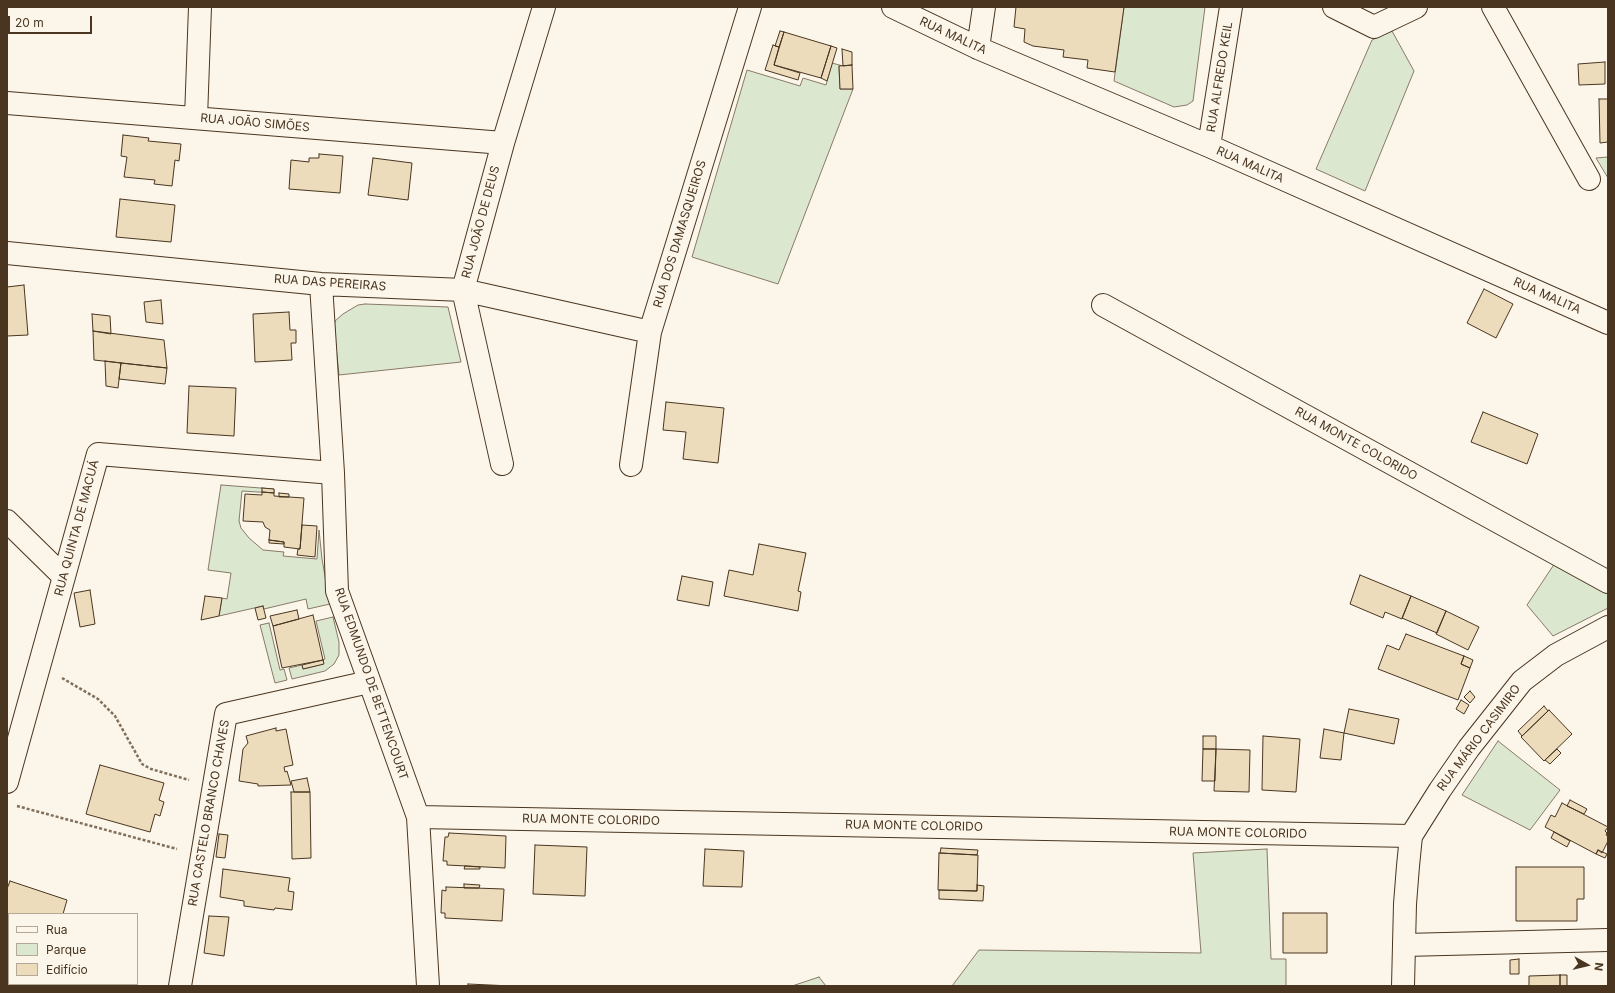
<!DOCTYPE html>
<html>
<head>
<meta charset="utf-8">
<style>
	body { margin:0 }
	#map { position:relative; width:1615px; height:993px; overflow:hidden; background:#fbf6e9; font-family:Inter,sans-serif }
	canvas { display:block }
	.frame { position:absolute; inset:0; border:8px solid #4a3520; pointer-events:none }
	.legend { position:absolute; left:8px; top:913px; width:130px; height:72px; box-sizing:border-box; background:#fbf6e9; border:1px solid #b4a999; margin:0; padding:5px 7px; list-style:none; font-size:12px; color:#4a3520 }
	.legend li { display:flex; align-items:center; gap:8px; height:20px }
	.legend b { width:20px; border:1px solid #b4a999 }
	.north { position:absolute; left:1567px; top:945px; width:40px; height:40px; -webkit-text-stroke:3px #fbf6e9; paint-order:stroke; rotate:98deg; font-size:11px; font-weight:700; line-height:16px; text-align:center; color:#4a3520 }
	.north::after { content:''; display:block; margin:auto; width:14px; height:18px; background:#4a3520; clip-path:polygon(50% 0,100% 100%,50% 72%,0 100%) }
	.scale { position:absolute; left:8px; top:16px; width:84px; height:18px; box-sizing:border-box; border:2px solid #4a3520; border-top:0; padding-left:5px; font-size:12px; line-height:14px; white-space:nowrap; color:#4a3520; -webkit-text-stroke:3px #fbf6e9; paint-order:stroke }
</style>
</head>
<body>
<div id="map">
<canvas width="1615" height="993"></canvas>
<div class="frame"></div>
<ul class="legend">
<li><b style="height:5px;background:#fbf6e9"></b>Rua</li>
<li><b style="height:11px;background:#dce7d0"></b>Parque</li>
<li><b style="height:11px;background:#ecdcbc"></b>Edifício</li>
</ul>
<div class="north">N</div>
<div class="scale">20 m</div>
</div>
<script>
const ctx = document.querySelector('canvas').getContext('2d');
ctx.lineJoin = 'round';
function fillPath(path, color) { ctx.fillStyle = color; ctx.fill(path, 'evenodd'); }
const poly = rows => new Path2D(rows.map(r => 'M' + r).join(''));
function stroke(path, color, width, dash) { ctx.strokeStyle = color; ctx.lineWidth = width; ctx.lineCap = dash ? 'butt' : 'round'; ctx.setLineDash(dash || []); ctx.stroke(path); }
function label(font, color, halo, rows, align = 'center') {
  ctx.font = font + ' Inter,sans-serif'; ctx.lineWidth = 3; ctx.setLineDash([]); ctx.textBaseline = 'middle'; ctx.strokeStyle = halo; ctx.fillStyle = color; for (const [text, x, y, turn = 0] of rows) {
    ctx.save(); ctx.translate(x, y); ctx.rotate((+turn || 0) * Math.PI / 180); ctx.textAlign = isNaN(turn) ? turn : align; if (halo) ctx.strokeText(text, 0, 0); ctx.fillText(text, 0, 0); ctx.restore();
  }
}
const green = poly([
	[1124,7,1205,7,1193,101,1187,105,1174,107,1114,81,1124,7],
	[1392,31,1414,71,1365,191,1316,169,1372,40,1392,31],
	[832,63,843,66,839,66,840,89,853,89,778,284,692,257,747,70,800,86,803,78,826,85,832,63],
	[1608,157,1608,178,1596,158,1608,157],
	[365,304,448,307,461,362,339,375,334,328,335,321,343,314,358,305,365,304],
	[221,485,274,489,274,493,242,491,239,521,241,528,249,538,263,550,284,552,283,556,317,559,319,530,322,559,330,604,308,609,306,599,264,609,263,606,219,616,222,598,227,599,231,573,208,570,221,485],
	[1555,563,1608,592,1608,608,1553,636,1527,605,1555,563],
	[333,617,339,642,339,655,334,664,325,671,292,679,289,668,302,665,303,669,323,664,323,660,325,659,316,621,333,617],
	[269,623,280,670,284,669,287,680,275,683,260,625,269,623],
	[1498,741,1560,790,1530,830,1462,795,1498,741],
	[1267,849,1271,959,1286,959,1286,986,952,986,979,950,1201,953,1193,853,1267,849],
	[819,977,826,986,792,986,819,977]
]);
const building = poly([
	[1016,7,1124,7,1115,72,1087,68,1088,60,1063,57,1064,50,1033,46,1024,42,1025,29,1014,27,1016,7],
	[780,31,784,32,779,47,775,46,780,31],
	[784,32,831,46,821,78,774,65,784,32],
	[773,45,779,47,774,65,800,73,798,80,765,70,773,45],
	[831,46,837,48,827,81,821,78,831,46],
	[842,49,852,52,852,65,843,66,842,49],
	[1605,62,1605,84,1579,85,1578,64,1605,62],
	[852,65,853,89,840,89,839,66,852,65],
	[1599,99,1608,99,1608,142,1600,143,1599,99],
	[123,135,149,138,148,141,181,144,179,161,175,160,172,186,154,184,155,180,124,177,127,157,121,156,123,135],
	[319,154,343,156,340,193,289,189,291,160,309,162,309,158,319,158,319,154],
	[373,158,412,163,408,200,368,195,373,158],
	[120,199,175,205,171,242,116,237,120,199],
	[24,285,28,335,7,336,7,287,24,285],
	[1484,289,1513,304,1496,338,1467,323,1484,289],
	[161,300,163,324,146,322,144,302,161,300],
	[289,312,290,330,296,330,296,343,291,343,292,360,255,362,253,314,289,312],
	[92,314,110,316,111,334,93,331,92,314],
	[93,331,164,340,167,368,94,360,93,331],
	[105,361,121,363,118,388,106,386,105,361],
	[121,363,167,368,165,384,119,379,121,363],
	[189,386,236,388,234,436,187,433,189,386],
	[666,402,724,408,718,463,683,459,686,432,663,430,666,402],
	[1483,412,1538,434,1527,464,1471,442,1483,412],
	[262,488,274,489,274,493,262,492,262,488],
	[262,492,274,493,274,496,304,498,300,549,284,547,284,542,269,540,270,530,265,527,263,522,243,521,245,494,262,495,262,492],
	[279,493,289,494,289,497,279,497,279,493],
	[302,525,317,526,315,557,297,555,298,549,300,549,302,525],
	[269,540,284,542,284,544,269,543,269,540],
	[759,544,806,553,798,591,801,592,798,611,724,596,729,570,753,575,759,544],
	[1360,575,1411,596,1402,619,1385,612,1383,618,1350,604,1360,575],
	[682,576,713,582,709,606,677,600,682,576],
	[90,590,95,624,80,627,74,593,90,590],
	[205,596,222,598,219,616,201,620,205,596],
	[1411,596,1446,611,1437,633,1402,618,1411,596],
	[263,606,266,618,258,620,255,608,263,606],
	[297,610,299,619,273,626,270,616,297,610],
	[1446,611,1479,627,1468,650,1436,634,1446,611],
	[313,615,323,660,282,668,273,626,313,615],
	[1406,634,1464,656,1461,664,1470,668,1458,700,1378,669,1387,645,1399,650,1406,634],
	[1464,656,1473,660,1470,668,1461,664,1464,656],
	[323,660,324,664,303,669,302,665,323,660],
	[1470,691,1475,697,1470,703,1464,697,1470,691],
	[1461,700,1469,705,1464,714,1456,709,1461,700],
	[1544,706,1548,711,1522,736,1518,731,1544,706],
	[1349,709,1399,719,1394,744,1344,733,1349,709],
	[1549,710,1572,734,1544,761,1521,737,1549,710],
	[276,728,276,731,286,729,293,765,284,767,285,772,287,771,291,785,258,786,258,784,239,781,243,749,248,743,246,736,276,728],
	[1324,729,1344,733,1341,760,1320,758,1324,729],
	[1203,736,1216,736,1216,749,1203,749,1203,736],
	[1263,736,1300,739,1296,792,1262,790,1263,736],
	[1203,749,1216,749,1215,781,1202,781,1203,749],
	[1216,749,1250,750,1249,792,1214,791,1216,749],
	[1557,749,1561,753,1550,764,1545,760,1557,749],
	[100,765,164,783,159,800,164,802,160,816,155,814,150,832,86,814,100,765],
	[307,778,310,792,294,792,291,781,307,778],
	[291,792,310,792,311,858,292,859,291,792],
	[1570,800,1587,809,1584,814,1567,806,1570,800],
	[1562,803,1608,827,1605,831,1607,833,1606,835,1608,836,1608,841,1602,853,1598,850,1596,854,1545,827,1551,815,1555,817,1562,803],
	[1554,832,1570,841,1567,847,1551,838,1554,832],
	[449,833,506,836,505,868,447,865,447,861,443,861,445,837,448,837,449,833],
	[219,834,228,835,225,858,216,857,219,834],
	[535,845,587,847,585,896,533,894,535,845],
	[941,848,978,850,977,855,940,853,941,848],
	[705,849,744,851,742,887,703,886,705,849],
	[1598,850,1607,854,1605,858,1596,854,1598,850],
	[939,853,978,855,977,891,938,890,939,853],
	[465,866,480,867,480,869,464,869,465,866],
	[1516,867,1584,867,1584,899,1577,899,1577,921,1516,921,1516,867],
	[223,869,290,878,288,891,294,892,292,910,275,908,274,910,244,906,244,901,220,897,223,869],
	[10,881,67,900,63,914,9,914,9,922,7,921,7,889,10,881],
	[464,884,480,885,479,888,464,888,464,884],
	[977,885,984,886,983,901,939,899,939,890,977,891,977,885],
	[446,887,504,889,502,921,445,918,445,913,441,913,442,890,446,891,446,887],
	[1283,913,1327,913,1327,953,1283,953,1283,913],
	[209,916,229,917,224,956,204,953,209,916],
	[7,945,9,946,9,983,7,982,7,945],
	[1519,959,1519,974,1510,974,1510,960,1519,959],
	[1560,975,1567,975,1567,986,1560,986,1560,975],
	[1560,975,1560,986,1529,986,1529,976,1560,975],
	[13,984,31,984,30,986,19,986,13,984],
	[468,984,511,986,468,986,468,984]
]);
const path = poly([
	[62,678,98,699,115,716,142,764,151,769,189,780],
	[17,806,177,849]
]);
const street = poly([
	[893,7,978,48,1209,146,1608,323],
	[1334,7,1374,27,1416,7],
	[1493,7,1589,179],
	[978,48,984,7],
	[7,103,503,143],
	[196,118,200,7],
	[1209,146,1231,7],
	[7,253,321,284,463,290,650,332],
	[321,284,333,473,337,591,418,817,428,986],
	[1103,305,1608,582],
	[502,464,463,290,503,143,544,7],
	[631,465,650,332,750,7],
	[7,521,64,577],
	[7,782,98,454,333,473],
	[418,817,1411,836],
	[1404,945,1608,940],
	[180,986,226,714,369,682]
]);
const secondary = poly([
	[1403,986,1405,904,1408,866,1411,836,1440,790,1469,748,1522,681,1556,655,1608,627]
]);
const streetNames = [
	["RUA MALITA",953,36,25],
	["RUA ALFREDO KEIL",1220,77,-81],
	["RUA JOÃO SIMÕES",255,123,5],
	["RUA MALITA",1250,165,24],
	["RUA JOÃO DE DEUS",481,222,-75],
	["RUA DOS DAMASQUEIROS",680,234,-73],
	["RUA DAS PEREIRAS",330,283,4],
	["RUA MALITA",1547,296,24],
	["RUA MONTE COLORIDO",1356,444,29],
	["RUA QUINTA DE MACUÁ",77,528,-75],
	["RUA EDMUNDO DE BETTENCOURT",371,684,71],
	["RUA MÁRIO CASIMIRO",1479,738,-53],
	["RUA CASTELO BRANCO CHAVES",209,813,-80],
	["RUA MONTE COLORIDO",591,820,1],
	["RUA MONTE COLORIDO",914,826,1],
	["RUA MONTE COLORIDO",1238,833,1]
];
fillPath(green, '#dce7d0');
stroke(green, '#887966', 1);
fillPath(building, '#ecdcbc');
stroke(building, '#4a3520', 1);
stroke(street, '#4a3520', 24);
stroke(secondary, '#4a3520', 24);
stroke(path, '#7f6f5c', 2.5, [3, 2]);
stroke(street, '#fbf6e9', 22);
stroke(secondary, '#fbf6e9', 22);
label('12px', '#4a3520', '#fbf6e9', streetNames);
</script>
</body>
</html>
